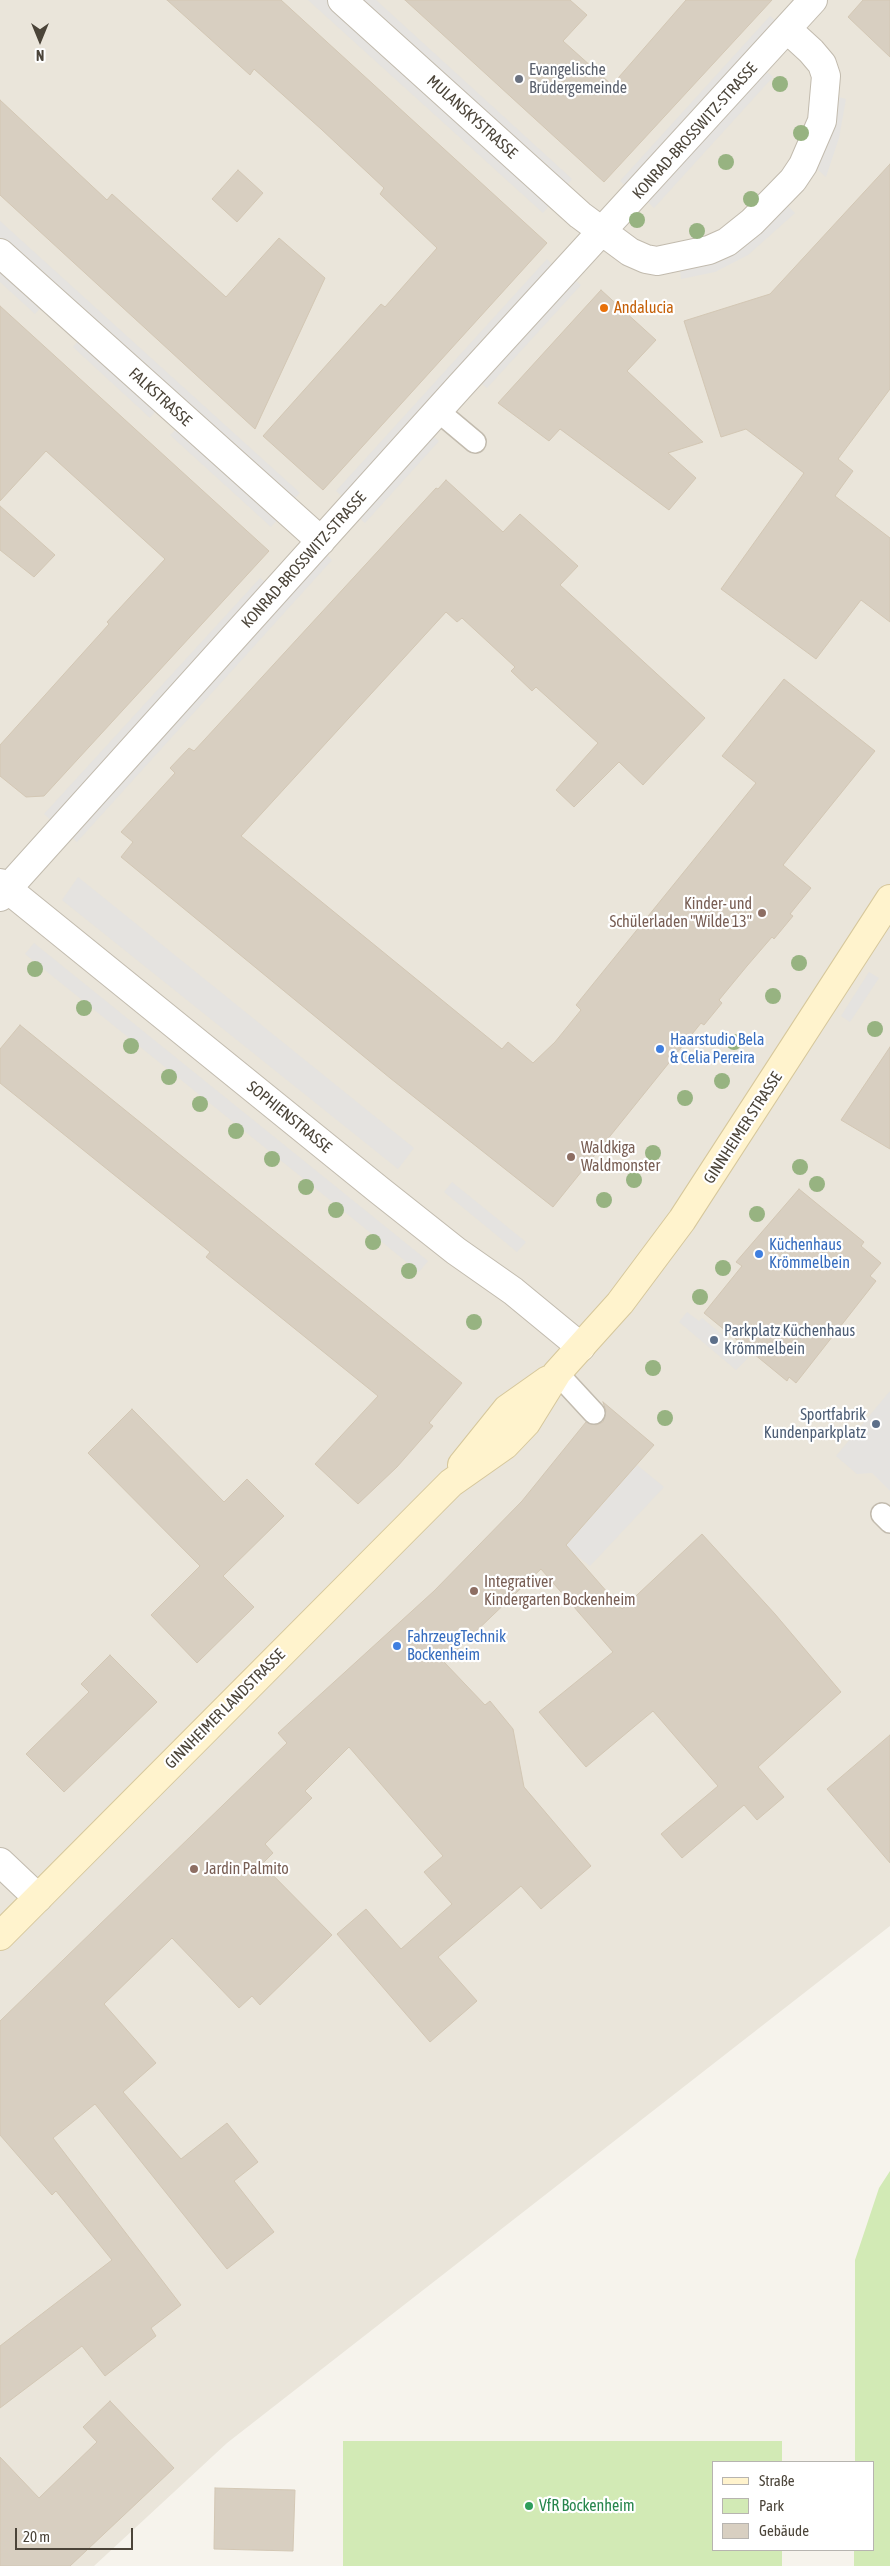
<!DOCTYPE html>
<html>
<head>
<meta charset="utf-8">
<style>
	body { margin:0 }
	#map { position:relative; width:890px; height:2566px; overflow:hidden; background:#f6f3ec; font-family:"Asap Condensed",sans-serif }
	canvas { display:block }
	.legend { position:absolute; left:712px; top:2461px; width:162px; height:90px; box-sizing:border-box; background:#fff; border:1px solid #b7b4b0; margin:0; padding:6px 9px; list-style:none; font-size:15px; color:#4b4439 }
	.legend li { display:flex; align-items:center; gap:10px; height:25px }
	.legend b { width:25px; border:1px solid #b7b4b0 }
	.north { position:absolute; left:15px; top:15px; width:50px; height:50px; -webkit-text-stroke:4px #fff; paint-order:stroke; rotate:180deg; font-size:14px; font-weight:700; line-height:20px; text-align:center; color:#4b4439 }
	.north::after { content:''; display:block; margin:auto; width:18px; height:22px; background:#4b4439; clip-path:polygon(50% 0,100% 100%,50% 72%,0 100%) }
	.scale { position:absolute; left:15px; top:2528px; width:118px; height:22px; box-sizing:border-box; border:2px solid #4b4439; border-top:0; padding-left:6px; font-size:15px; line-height:18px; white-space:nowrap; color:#4b4439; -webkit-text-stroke:4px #fff; paint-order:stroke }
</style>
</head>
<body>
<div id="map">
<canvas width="890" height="2566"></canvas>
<ul class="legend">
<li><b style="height:6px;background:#fff3cd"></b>Straße</li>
<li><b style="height:14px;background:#d2eab5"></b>Park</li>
<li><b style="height:14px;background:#d8cfc1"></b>Gebäude</li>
</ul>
<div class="north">N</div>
<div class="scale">20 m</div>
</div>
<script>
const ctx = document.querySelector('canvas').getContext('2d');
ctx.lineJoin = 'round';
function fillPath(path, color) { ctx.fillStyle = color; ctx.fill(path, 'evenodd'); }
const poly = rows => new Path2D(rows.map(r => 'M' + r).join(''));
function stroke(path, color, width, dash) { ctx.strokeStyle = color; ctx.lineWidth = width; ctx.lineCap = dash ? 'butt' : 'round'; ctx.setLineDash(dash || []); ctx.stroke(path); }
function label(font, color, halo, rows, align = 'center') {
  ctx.font = font + ' "Asap Condensed",sans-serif'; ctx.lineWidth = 4.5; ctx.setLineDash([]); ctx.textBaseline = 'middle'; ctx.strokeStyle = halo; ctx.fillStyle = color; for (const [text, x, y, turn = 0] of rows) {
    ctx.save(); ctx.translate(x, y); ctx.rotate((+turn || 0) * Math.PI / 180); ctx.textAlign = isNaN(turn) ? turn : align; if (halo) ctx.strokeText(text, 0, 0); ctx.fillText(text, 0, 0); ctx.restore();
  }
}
const residential = poly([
	[0,0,890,0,890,1926,227,2443,94,2566,0,2566]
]);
const green = poly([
	[890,2171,890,2566,854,2566,854,2550,874,2550,874,2462,855,2462,855,2260,879,2188],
	[343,2441,782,2441,782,2462,714,2462,714,2550,782,2550,782,2566,343,2566]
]);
const parking = poly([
	[308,0,328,0,551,203,543,213],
	[356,0,376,0,572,179,563,189],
	[770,16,779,24,629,189,620,181],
	[763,69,773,77,654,208,645,199],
	[835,96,846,99,839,138,826,177,817,169],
	[785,203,795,213,748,255,715,272,681,279,680,268],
	[0,221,300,493,291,502,0,238],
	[547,259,556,268,345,499,336,491],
	[0,266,43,305,35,314,0,282],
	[571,277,581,285,487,388,477,380],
	[81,338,158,408,150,418,73,347],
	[179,427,279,518,271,527,170,435],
	[429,433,439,441,365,523,355,514],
	[323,551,332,560,77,842,68,834],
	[260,578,270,586,54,823,44,814],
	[78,877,414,1148,398,1169,62,900],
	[34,943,428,1261,419,1272,25,954],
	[869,972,879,978,850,1022,841,1016],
	[452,1182,526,1242,517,1252,444,1192],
	[687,1312,699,1321,702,1318,749,1357,736,1370,679,1322],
	[890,1391,890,1491,872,1473,857,1474,836,1456],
	[637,1465,664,1487,590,1566,565,1547]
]);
const building = poly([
	[167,0,281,0,547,243,323,490,263,436,381,304,385,307,437,248,380,194,384,188,321,129,254,69,250,75,167,0],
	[405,0,570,0,587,15,563,41,612,85,686,0,772,0,604,182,405,0],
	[863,0,890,0,890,57,848,17,863,0],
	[0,100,107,200,112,194,226,297,279,238,325,278,255,429,0,195,0,100],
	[890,164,890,389,838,459,853,471,835,496,890,538,890,622,861,600,816,659,721,589,804,473,746,429,721,437,684,321,770,294,890,164],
	[238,170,263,193,237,222,212,199,238,170],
	[601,290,656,340,627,371,703,442,668,453,696,478,669,510,560,429,549,441,498,403,601,290],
	[0,306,269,551,44,796,26,797,0,776,0,745,109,624,107,622,165,559,46,451,0,501,0,306],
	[446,480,503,532,520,514,578,566,560,585,705,718,643,785,619,762,574,807,556,790,598,743,536,687,532,691,511,671,515,667,462,618,457,622,446,612,241,836,502,1049,508,1042,533,1063,555,1042,581,1010,576,1005,756,783,722,756,784,679,875,751,783,865,811,888,790,914,793,916,774,939,772,937,747,966,719,1000,722,1003,704,1025,701,1023,553,1207,390,1078,121,857,133,842,121,832,175,773,170,768,189,748,194,751,436,488,438,489,446,480],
	[0,506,55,555,34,577,0,550,0,506],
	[20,1025,462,1383,429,1423,433,1426,397,1467,358,1504,315,1464,378,1396,206,1257,210,1252,0,1083,0,1049,20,1025],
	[890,1047,890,1149,841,1120,890,1047],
	[799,1189,864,1242,861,1246,881,1263,870,1276,876,1281,796,1383,789,1377,787,1381,704,1313,742,1266,736,1262,799,1189],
	[603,1402,654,1445,566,1545,622,1609,702,1534,775,1614,841,1692,758,1767,784,1797,757,1820,744,1805,682,1858,661,1834,718,1786,653,1711,586,1767,539,1712,613,1652,541,1569,444,1662,485,1705,490,1701,513,1729,524,1787,591,1866,541,1909,521,1886,438,1957,477,2001,430,2042,337,1934,366,1909,401,1949,452,1904,424,1872,443,1856,349,1747,305,1791,312,1798,265,1844,273,1853,262,1864,332,1935,260,2005,252,1996,239,2008,172,1938,104,2004,156,2063,123,2092,181,2159,227,2123,258,2162,234,2181,274,2232,227,2269,95,2104,53,2138,181,2305,151,2328,156,2336,105,2376,82,2346,0,2408,0,2346,112,2260,56,2191,52,2195,0,2135,0,2021,287,1743,278,1733,434,1591,522,1501,586,1422,596,1425,603,1422,606,1411,603,1402],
	[132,1409,224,1502,247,1479,284,1516,223,1576,254,1607,197,1663,151,1615,200,1566,88,1453,132,1409],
	[110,1655,157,1702,64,1792,26,1754,89,1692,81,1684,110,1655],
	[890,1735,890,1863,827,1789,890,1735],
	[110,2401,174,2468,70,2566,0,2566,0,2457,39,2498,97,2442,83,2427,110,2401],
	[215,2488,295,2490,293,2551,214,2549,215,2488]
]);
const service = poly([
	[438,411,475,442],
	[557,1373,594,1413],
	[882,1514,890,1522]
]);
const minor = poly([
	[342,0,580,215,630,252,646,259,657,261,709,250,727,242,752,222,793,180,803,165,822,121,826,76,822,64,811,51,787,29],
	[0,253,321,541],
	[0,897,461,385,813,0],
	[0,1862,38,1898]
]);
const tertiary = poly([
	[0,883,379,1190,456,1251,513,1291,581,1347]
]);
const secondary = poly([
	[462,1465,507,1409,548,1380],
	[0,1936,451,1483,505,1445,526,1423,557,1373,620,1303,682,1220,890,899]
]);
const trees = [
	[780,84],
	[801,133],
	[726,162],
	[751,199],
	[637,220],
	[697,231],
	[799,963],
	[35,969],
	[773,996],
	[84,1008],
	[875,1029],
	[734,1042],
	[131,1046],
	[169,1077],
	[722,1081],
	[685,1098],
	[200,1104],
	[236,1131],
	[653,1153],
	[272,1159],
	[800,1167],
	[634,1180],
	[817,1184],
	[306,1187],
	[604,1200],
	[336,1210],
	[757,1214],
	[373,1242],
	[723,1268],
	[409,1271],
	[700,1297],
	[474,1322],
	[653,1368],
	[665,1418]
];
const markers = [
	[519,79,5,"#6b7280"],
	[604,308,5,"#e8710a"],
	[762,913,5,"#8d6e63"],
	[660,1049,5,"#3f7fe0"],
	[571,1157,5,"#8d6e63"],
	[759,1254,5,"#3f7fe0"],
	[714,1340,5,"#5c6f8a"],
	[876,1424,5,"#5c6f8a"],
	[474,1591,5,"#8d6e63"],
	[397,1646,5,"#3f7fe0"],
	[194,1869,5,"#8d6e63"],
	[529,2506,5,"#2e9e5b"]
];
const worshipNames = [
	["Evangelische",529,70],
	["Brüdergemeinde",529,88]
];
const streetNames = [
	["MULANSKYSTRASSE",472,117,42],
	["KONRAD-BROSSWITZ-STRASSE",695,131,-48],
	["FALKSTRASSE",160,397,42],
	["KONRAD-BROSSWITZ-STRASSE",304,560,-48],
	["SOPHIENSTRASSE",289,1117,39],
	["GINNHEIMER STRASSE",743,1128,-57],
	["GINNHEIMER LANDSTRASSE",225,1709,-45]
];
const foodNames = [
	["Andalucia",614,308]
];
const educationNames = [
	["Kinder- und",752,904,"right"],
	["Schülerladen \"Wilde 13\"",752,922,"right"],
	["Waldkiga",581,1148],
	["Waldmonster",581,1166],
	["Integrativer",484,1582],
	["Kindergarten Bockenheim",484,1600],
	["Jardin Palmito",204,1869]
];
const shopNames = [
	["Haarstudio Bela",670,1040],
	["& Celia Pereira",670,1058],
	["Küchenhaus",769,1245],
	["Krömmelbein",769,1263],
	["FahrzeugTechnik",407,1637],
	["Bockenheim",407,1655]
];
const serviceNames = [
	["Parkplatz Küchenhaus",724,1331],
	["Krömmelbein",724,1349],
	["Sportfabrik",866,1415,"right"],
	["Kundenparkplatz",866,1433,"right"]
];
const leisureNames = [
	["VfR Bockenheim",539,2506]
];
fillPath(residential, '#eae5da');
fillPath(green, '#d2eab5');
fillPath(parking, '#e5e3e0');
fillPath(building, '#d8cfc1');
stroke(building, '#d3c7b4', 1);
stroke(service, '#c2bbae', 24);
stroke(minor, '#c2bbae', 30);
stroke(tertiary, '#c2bbae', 30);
stroke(secondary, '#d6c79b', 30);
stroke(service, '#fff', 21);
stroke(minor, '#fff', 28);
stroke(tertiary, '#fff', 28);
stroke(secondary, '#fff3cd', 28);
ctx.fillStyle = '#97b381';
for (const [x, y] of trees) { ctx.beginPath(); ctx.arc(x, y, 8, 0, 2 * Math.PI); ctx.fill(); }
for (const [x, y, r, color] of markers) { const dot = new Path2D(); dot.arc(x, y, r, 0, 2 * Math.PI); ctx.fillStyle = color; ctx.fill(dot); stroke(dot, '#fff', 2); }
label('16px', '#5b616d', '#fff', worshipNames, 'left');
label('16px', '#4b4439', '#fff', streetNames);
label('16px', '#c56008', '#fff', foodNames, 'left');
label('16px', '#785e54', '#fff', educationNames, 'left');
label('16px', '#366cbe', '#fff', shopNames, 'left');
label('16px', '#4e5e75', '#fff', serviceNames, 'left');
label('16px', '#27864d', '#fff', leisureNames, 'left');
</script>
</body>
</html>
